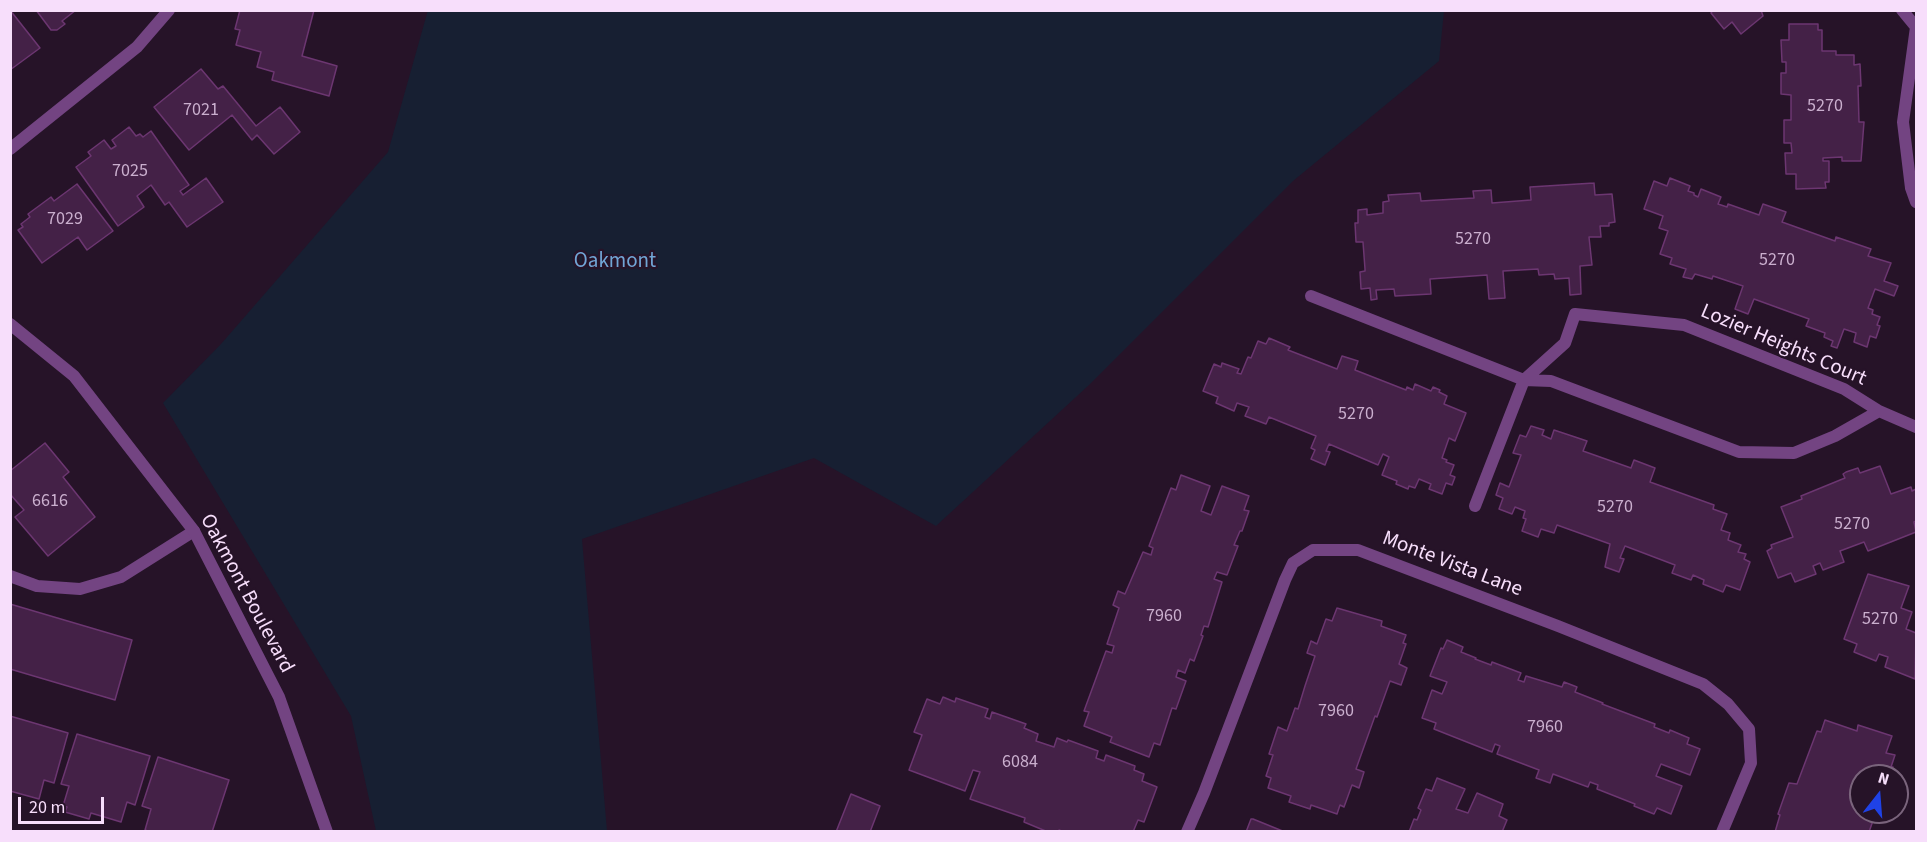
<!DOCTYPE html>
<html>
<head>
<meta charset="utf-8">
<style>
	body { margin:0 }
	#map { position:relative; width:1927px; height:842px; overflow:hidden; background:#261328; font-family:"Source Sans 3",sans-serif }
	canvas { display:block }
	.frame { position:absolute; inset:0; border:12px solid #f7defb; pointer-events:none }
	.north { position:absolute; left:1849px; top:764px; width:60px; height:60px; box-sizing:border-box; background:#261328; border:2px solid #7a647c; border-radius:50%; rotate:17deg; font-size:16px; font-weight:700; line-height:24px; text-align:center; color:#f7defb }
	.north::after { content:''; display:block; margin:auto; width:21px; height:27px; background:#1f42e6; clip-path:polygon(50% 0,100% 100%,50% 72%,0 100%) }
	.scale { position:absolute; left:18px; top:797px; width:86px; height:27px; box-sizing:border-box; border:3px solid #f7defb; border-top:0; padding-left:8px; font-size:18px; line-height:21px; white-space:nowrap; color:#f7defb; -webkit-text-stroke:4px #261328; paint-order:stroke }
</style>
</head>
<body>
<div id="map">
<canvas width="1927" height="842"></canvas>
<div class="frame"></div>
<div class="north">N</div>
<div class="scale">20 m</div>
</div>
<script>
const ctx = document.querySelector('canvas').getContext('2d');
ctx.lineJoin = 'round';
function fillPath(path, color) { ctx.fillStyle = color; ctx.fill(path, 'evenodd'); }
const poly = rows => new Path2D(rows.map(r => 'M' + r).join(''));
function stroke(path, color, width, dash) { ctx.strokeStyle = color; ctx.lineWidth = width; ctx.lineCap = dash ? 'butt' : 'round'; ctx.setLineDash(dash || []); ctx.stroke(path); }
function label(font, color, halo, rows, align = 'center') {
  ctx.font = font + ' "Source Sans 3",sans-serif'; ctx.lineWidth = 4.5; ctx.setLineDash([]); ctx.textBaseline = 'middle'; ctx.strokeStyle = halo; ctx.fillStyle = color; for (const [text, x, y, turn = 0] of rows) {
    ctx.save(); ctx.translate(x, y); ctx.rotate((+turn || 0) * Math.PI / 180); ctx.textAlign = isNaN(turn) ? turn : align; if (halo) ctx.strokeText(text, 0, 0); ctx.fillText(text, 0, 0); ctx.restore();
  }
}
const green = poly([
	[428,10,1444,10,1444,11,1439,61,1293,181,1089,385,936,526,814,458,582,539,607,831,376,831,351,716,163,403,221,344,388,152]
]);
const building = poly([
	[10,10,40,48,10,70,10,10],
	[36,10,76,10,62,21,65,24,57,30,51,30,36,10],
	[240,10,314,10,302,56,337,66,329,96,272,80,274,72,257,67,261,52,236,45,240,30,235,29,240,10],
	[1713,10,1761,10,1763,16,1741,34,1732,22,1724,29,1711,13,1713,10],
	[1789,24,1818,24,1818,30,1822,30,1822,51,1836,51,1836,55,1854,55,1854,65,1860,64,1861,86,1858,86,1859,122,1864,122,1861,161,1842,161,1842,157,1823,158,1823,161,1829,161,1829,182,1825,182,1826,188,1796,189,1796,174,1786,174,1785,153,1792,153,1791,143,1784,143,1784,120,1791,120,1791,95,1781,94,1781,73,1786,73,1786,62,1782,62,1781,40,1789,40,1789,24],
	[201,69,218,89,223,86,256,126,280,107,300,132,274,154,257,135,252,140,232,115,189,150,154,107,201,69],
	[129,127,136,136,140,134,143,137,151,131,189,185,180,191,183,195,206,178,223,202,187,227,169,202,165,205,151,185,137,196,144,207,118,226,76,167,91,156,88,152,104,140,111,149,116,146,112,140,129,127],
	[1670,178,1690,186,1688,191,1694,193,1694,195,1698,197,1701,189,1721,197,1718,204,1727,207,1728,204,1759,215,1763,204,1786,212,1782,222,1835,241,1836,237,1871,249,1868,256,1891,263,1884,281,1898,286,1894,296,1875,289,1868,308,1873,310,1872,314,1880,317,1877,325,1880,326,1876,338,1870,336,1867,347,1854,342,1856,333,1844,329,1837,348,1831,346,1833,341,1824,337,1825,333,1806,326,1809,319,1754,299,1748,314,1735,309,1743,286,1713,276,1712,279,1695,274,1692,279,1683,277,1686,269,1670,264,1672,258,1660,254,1668,231,1659,228,1663,216,1644,209,1654,181,1667,186,1670,178],
	[1594,183,1595,195,1612,194,1615,222,1609,223,1609,226,1600,226,1601,237,1589,237,1592,265,1580,266,1581,294,1570,295,1569,278,1555,279,1554,274,1539,275,1538,269,1503,271,1505,298,1489,299,1487,275,1430,279,1431,294,1395,296,1394,289,1376,290,1377,299,1371,300,1370,288,1361,289,1360,272,1365,271,1365,269,1363,242,1356,242,1355,223,1358,223,1358,210,1367,209,1367,215,1383,213,1383,202,1389,201,1388,195,1420,193,1421,201,1474,198,1473,191,1491,190,1492,203,1531,200,1530,187,1594,183],
	[77,184,113,231,87,250,78,237,42,263,18,230,23,227,21,224,30,217,28,214,51,197,54,201,77,184],
	[1269,338,1290,347,1288,350,1337,369,1342,356,1358,361,1355,370,1406,390,1407,387,1413,390,1415,384,1431,391,1433,387,1440,390,1439,392,1447,396,1444,404,1466,413,1455,441,1449,438,1442,458,1447,460,1446,462,1454,465,1450,475,1455,477,1452,485,1446,483,1442,494,1429,489,1431,484,1419,479,1415,488,1409,486,1408,489,1396,484,1397,481,1382,475,1389,457,1383,454,1378,465,1329,444,1326,451,1330,452,1325,465,1311,459,1315,450,1311,448,1316,436,1269,417,1266,424,1245,416,1249,407,1237,403,1234,411,1216,403,1218,397,1203,391,1214,364,1221,367,1222,363,1239,369,1237,373,1241,374,1248,357,1251,358,1258,341,1266,344,1269,338],
	[1531,426,1544,430,1542,435,1551,439,1554,430,1587,441,1583,451,1631,468,1634,460,1655,468,1650,482,1714,505,1713,509,1727,514,1721,530,1730,533,1728,540,1741,545,1738,552,1746,554,1744,559,1750,562,1740,590,1726,585,1723,592,1703,584,1704,580,1693,575,1691,580,1672,573,1675,565,1625,546,1620,558,1624,559,1619,572,1605,567,1610,544,1557,525,1554,533,1541,529,1538,537,1522,531,1526,519,1523,518,1525,511,1515,507,1512,514,1499,509,1503,498,1496,495,1500,483,1509,487,1521,455,1513,453,1520,435,1526,437,1531,426],
	[45,443,69,472,63,477,95,517,48,556,15,517,24,510,10,494,10,471,45,443],
	[1880,466,1891,494,1911,487,1912,491,1916,489,1916,521,1914,522,1916,532,1868,551,1864,542,1840,551,1844,562,1823,570,1820,563,1813,566,1816,574,1795,582,1791,573,1778,578,1767,551,1772,548,1771,545,1793,537,1781,507,1802,499,1801,496,1845,478,1843,474,1846,472,1858,468,1860,473,1880,466],
	[1181,475,1210,486,1201,511,1211,515,1222,486,1249,496,1244,510,1249,511,1242,531,1240,531,1234,545,1238,546,1227,575,1217,572,1214,579,1222,582,1208,627,1204,626,1201,635,1203,636,1194,661,1190,659,1185,673,1178,670,1176,677,1186,681,1176,709,1172,708,1160,745,1154,743,1149,757,1110,742,1112,737,1084,726,1089,712,1084,711,1106,651,1112,653,1114,646,1107,644,1119,608,1113,605,1118,591,1125,594,1143,552,1151,555,1153,548,1149,546,1171,488,1176,490,1181,475],
	[1868,574,1909,586,1901,608,1912,612,1906,629,1916,633,1915,679,1885,667,1888,657,1879,654,1876,661,1854,652,1857,644,1844,639,1868,574],
	[10,604,132,640,115,700,10,669,10,604],
	[1337,608,1382,621,1381,626,1406,635,1403,643,1406,644,1399,664,1407,668,1401,685,1390,681,1377,717,1375,716,1356,769,1364,772,1359,788,1352,785,1344,807,1340,805,1337,814,1311,805,1310,809,1289,802,1291,796,1268,788,1271,778,1266,776,1273,755,1269,754,1278,727,1287,731,1295,708,1298,709,1305,686,1315,656,1307,653,1311,641,1317,644,1326,619,1332,621,1337,608],
	[1447,640,1463,647,1461,652,1476,658,1475,659,1491,665,1492,662,1521,673,1518,680,1524,682,1526,676,1562,687,1564,682,1577,687,1575,692,1603,703,1602,704,1655,724,1654,727,1669,733,1670,730,1689,738,1687,744,1700,749,1690,775,1661,764,1656,776,1682,786,1671,814,1657,808,1654,814,1634,806,1635,804,1597,789,1598,785,1590,782,1588,787,1553,774,1550,783,1536,778,1539,770,1497,754,1500,746,1495,744,1492,752,1434,729,1436,723,1422,718,1432,690,1442,694,1447,682,1430,676,1441,648,1443,649,1447,640],
	[943,697,955,702,956,698,988,709,985,717,990,719,992,712,1026,724,1024,728,1038,734,1036,741,1054,747,1057,738,1067,742,1068,740,1098,751,1096,758,1104,761,1106,755,1135,766,1134,770,1144,774,1142,781,1157,787,1144,822,1138,820,1133,832,1064,832,1059,830,1058,832,1048,832,1024,822,1025,818,970,799,980,772,973,770,965,791,909,770,922,735,914,732,927,699,940,704,943,697],
	[10,716,68,733,54,783,44,780,39,799,10,791,10,716],
	[1825,720,1857,731,1858,725,1892,736,1886,753,1895,755,1891,767,1893,767,1890,776,1861,776,1861,812,1876,812,1869,832,1775,832,1780,815,1778,814,1789,783,1797,784,1817,731,1821,732,1825,720],
	[77,734,150,756,135,805,127,802,121,822,91,813,89,819,65,812,67,807,63,806,69,786,61,784,77,734],
	[158,757,229,780,212,832,151,832,145,830,151,809,142,806,158,757],
	[1437,778,1465,789,1456,809,1468,813,1477,793,1503,804,1499,816,1507,820,1502,832,1409,832,1414,819,1417,820,1421,810,1418,808,1426,789,1432,791,1437,778],
	[851,794,880,806,870,832,836,832,851,794],
	[1251,819,1253,819,1285,832,1246,832,1251,819]
]);
const service = poly([
	[1902,10,1916,27,1903,122,1911,188,1916,202],
	[1311,296,1524,380,1551,381,1739,452,1794,453,1835,436,1879,411],
	[1475,506,1524,380,1565,343,1575,314,1684,325,1844,389,1879,411,1916,427],
	[1187,832,1204,793,1285,580,1293,563,1313,550,1358,550,1558,626,1703,684,1728,704,1749,729,1751,763,1722,832]
]);
const minor = poly([
	[10,149,137,47,169,10],
	[10,576,37,586,80,589,121,577,194,531]
]);
const tertiary = poly([
	[10,324,74,376,194,531,279,697,327,832]
]);
const numberNames = [
	["5270",1825,107],
	["7021",201,111],
	["7025",130,172],
	["7029",65,220],
	["5270",1473,240],
	["5270",1777,261],
	["5270",1356,415],
	["6616",50,502],
	["5270",1615,508],
	["5270",1852,525],
	["7960",1164,617],
	["5270",1880,620],
	["7960",1336,712],
	["7960",1545,728],
	["6084",1020,763]
];
const parkNames = [
	["Oakmont",615,262]
];
const streetNames = [
	["Lozier Heights Court",1783,346,23],
	["Monte Vista Lane",1452,565,21],
	["Oakmont Boulevard",246,594,62]
];
fillPath(green, '#171f32');
fillPath(building, '#442147');
stroke(building, '#6c3671', 1.5);
stroke(service, '#734482', 12);
stroke(minor, '#734482', 12);
stroke(tertiary, '#734482', 12);
label('18px', '#caafce', null, numberNames);
label('21px', '#71a5d5', '#261328', parkNames);
label('21px', '#f7defb', '#261328', streetNames);
</script>
</body>
</html>
